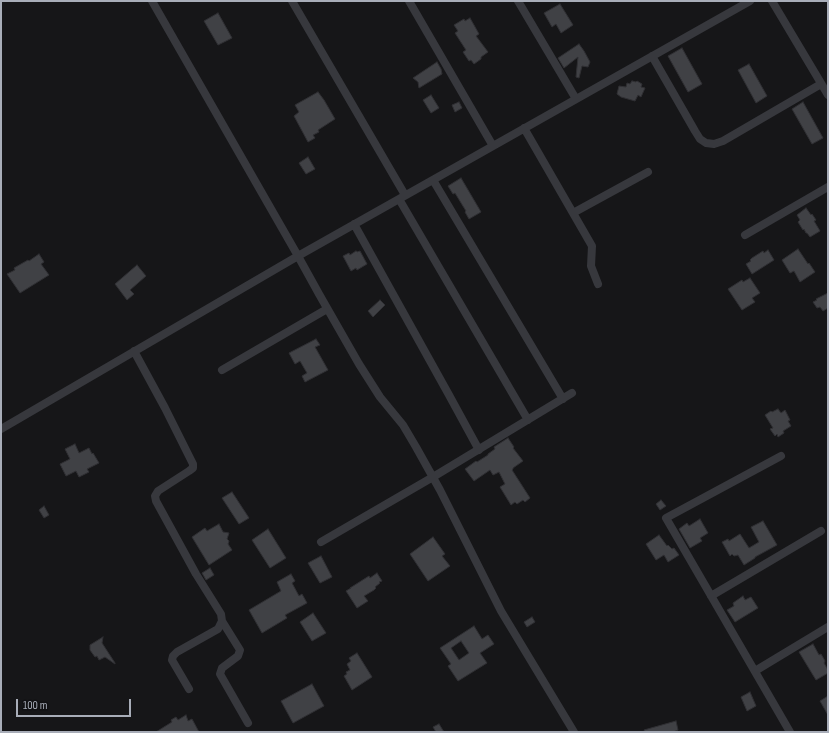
<!DOCTYPE html>
<html>
<head>
<meta charset="utf-8">
<style>
	body { margin:0 }
	#map { position:relative; width:829px; height:733px; overflow:hidden; background:#161618; font-family:"Sofia Sans Condensed",sans-serif }
	canvas { display:block }
	.frame { position:absolute; inset:0; border:2px solid #a8adb8; pointer-events:none }
	.scale { position:absolute; left:16px; top:699px; width:115px; height:18px; box-sizing:border-box; border:2px solid #a8adb8; border-top:0; padding-left:5px; font-size:12px; line-height:14px; white-space:nowrap; color:#a8adb8; -webkit-text-stroke:3px #111113; paint-order:stroke }
</style>
</head>
<body>
<div id="map">
<canvas width="829" height="733"></canvas>
<div class="frame"></div>
<div class="scale">100 m</div>
</div>
<script>
const ctx = document.querySelector('canvas').getContext('2d');
ctx.lineJoin = 'round';
function fillPath(path, color) { ctx.fillStyle = color; ctx.fill(path, 'evenodd'); }
const poly = rows => new Path2D(rows.map(r => 'M' + r).join(''));
function stroke(path, color, width, dash) { ctx.strokeStyle = color; ctx.lineWidth = width; ctx.lineCap = dash ? 'butt' : 'round'; ctx.setLineDash(dash || []); ctx.stroke(path); }
const building = poly([
	[560,4,573,25,561,33,556,24,552,27,544,13,560,4],
	[218,13,232,38,218,45,204,21,218,13],
	[470,18,479,34,476,36,488,52,481,57,481,59,474,64,471,60,469,61,463,52,466,50,455,33,458,31,454,25,464,19,465,21,470,18],
	[579,44,584,51,590,62,588,67,582,66,579,78,576,77,578,57,564,68,558,58,579,44],
	[682,48,702,84,688,92,668,56,682,48],
	[437,62,441,69,442,74,419,88,418,82,413,78,437,62],
	[749,64,767,96,756,103,738,70,749,64],
	[632,81,636,82,637,81,642,84,641,87,645,88,641,97,638,95,635,101,621,97,617,94,619,86,626,87,627,83,630,84,632,81],
	[318,92,324,100,335,119,318,130,319,132,313,135,315,138,308,142,294,116,299,112,295,105,318,92],
	[431,95,439,108,431,113,423,100,431,95],
	[459,102,462,108,455,112,452,105,459,102],
	[803,102,823,138,812,144,792,109,803,102],
	[308,157,315,169,306,174,299,163,308,157],
	[461,178,481,212,469,219,465,212,466,211,455,193,453,194,448,186,461,178],
	[806,208,811,215,812,214,816,220,814,221,820,231,810,237,807,233,806,233,804,229,803,230,798,222,800,220,797,215,806,208],
	[798,249,808,264,809,263,815,272,800,282,794,271,790,273,782,260,798,249],
	[768,250,774,260,752,274,746,264,751,261,750,260,752,258,763,251,764,253,768,250],
	[356,251,357,252,360,251,367,264,357,270,356,268,351,271,343,256,349,253,350,255,356,251],
	[39,254,44,262,41,264,49,275,20,293,7,274,15,270,14,268,28,260,29,261,39,254],
	[137,265,146,276,130,290,134,294,127,300,115,284,137,265],
	[750,278,760,293,752,298,755,302,742,310,728,289,742,280,743,282,750,278],
	[828,293,828,308,823,311,820,307,817,308,813,302,817,300,816,299,828,293],
	[380,300,385,305,373,317,368,311,380,300],
	[316,339,320,345,315,347,328,370,305,382,302,376,307,373,300,361,295,364,289,353,316,339],
	[778,409,781,413,785,410,790,420,788,421,791,426,783,431,784,433,778,437,777,434,775,436,770,429,773,428,765,415,771,411,772,412,778,409],
	[508,438,514,447,513,448,523,461,513,468,513,469,512,470,530,498,525,502,523,500,517,504,515,502,511,505,500,487,505,484,499,472,493,475,490,470,474,481,465,469,476,461,477,462,488,455,488,454,495,449,494,447,508,438],
	[75,444,79,453,89,448,92,454,93,453,99,463,87,469,89,472,79,477,76,471,66,476,60,464,70,459,65,449,75,444],
	[232,492,249,518,239,524,222,498,232,492],
	[661,500,666,506,660,510,656,504,661,500],
	[44,506,49,515,44,518,39,510,44,506],
	[700,519,708,533,700,538,702,541,690,548,679,529,687,523,689,526,700,519],
	[763,521,777,545,755,557,755,558,744,565,738,555,734,556,732,554,730,556,722,542,728,539,729,541,740,534,749,548,759,542,751,527,763,521],
	[219,524,223,532,229,533,227,539,229,541,228,544,232,550,209,565,192,537,205,528,207,531,219,524],
	[268,529,286,558,270,568,252,540,268,529],
	[659,535,667,546,668,545,672,549,674,548,679,555,668,562,664,555,656,560,646,544,659,535],
	[433,537,445,554,442,556,450,566,428,581,410,554,433,537],
	[321,556,332,577,320,583,308,563,321,556],
	[210,568,214,575,206,580,202,573,210,568],
	[377,573,382,581,379,582,380,583,375,587,376,588,374,590,364,596,368,601,357,608,346,591,351,588,350,588,369,576,370,578,377,573],
	[291,574,295,581,292,583,299,596,302,594,307,603,285,615,287,618,262,633,249,610,281,591,277,582,291,574],
	[743,596,745,600,751,597,758,608,735,622,727,610,734,606,733,603,743,596],
	[313,613,326,633,312,641,300,622,313,613],
	[532,617,535,622,527,627,524,622,532,617],
	[474,626,482,639,488,635,494,644,480,653,487,663,458,681,448,666,451,664,440,648,474,626],
	[461,641,469,653,459,660,451,648,461,641],
	[103,637,102,643,115,663,115,664,105,657,99,660,97,656,95,657,90,650,90,645,103,637],
	[813,644,819,655,821,654,825,661,824,663,828,670,828,673,816,680,799,652,813,644],
	[357,653,372,677,352,690,344,676,347,674,346,672,350,670,347,664,351,661,349,658,357,653],
	[312,684,324,706,293,723,281,701,312,684],
	[750,692,756,706,747,711,741,697,750,692],
	[828,696,828,715,820,701,828,696],
	[186,715,188,721,192,719,199,732,156,732,172,722,171,720,176,717,178,720,186,715],
	[676,721,678,730,673,732,645,732,644,730,676,721],
	[439,724,444,732,436,732,433,727,439,724]
]);
const minor = poly([
	[152,1,298,256,319,294,359,364,380,397,403,425,416,447,440,490,501,611,574,732],
	[292,1,405,195],
	[409,1,493,146],
	[518,1,576,99],
	[772,1,828,95],
	[652,56,695,131,700,139,706,143,714,144,723,141,821,84],
	[524,128,592,246,591,266,598,284],
	[433,180,563,399],
	[399,199,528,420],
	[573,213,648,172],
	[354,224,449,395,479,450],
	[745,235,828,187],
	[134,351,165,408,193,464,193,468,189,471,158,491,155,496,156,501,196,574,221,614,222,621,218,629,177,652,173,656,172,660,189,689],
	[222,370,327,309],
	[1,429,298,256,750,1],
	[781,456,666,518,790,732],
	[321,542,433,477,572,393],
	[711,596,821,531],
	[222,621,240,650,238,656,222,668,220,674,248,723],
	[755,671,828,627]
]);
fillPath(building, '#404145');
stroke(building, '#303034', 1);
stroke(minor, '#37383d', 8);
</script>
</body>
</html>
